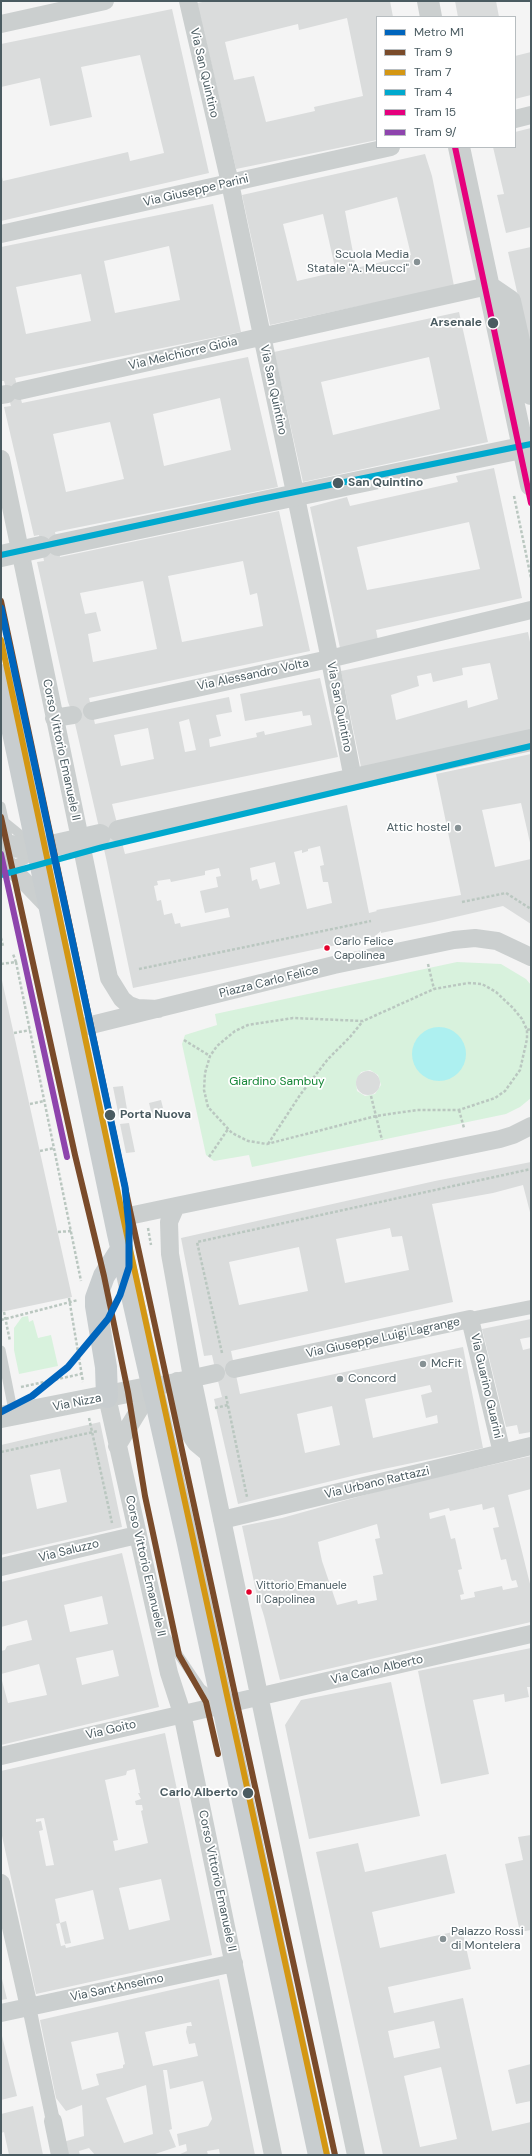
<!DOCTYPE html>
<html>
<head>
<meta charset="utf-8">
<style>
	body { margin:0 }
	#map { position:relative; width:532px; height:2156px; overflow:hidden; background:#f4f4f4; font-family:"DM Sans",sans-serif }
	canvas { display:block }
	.frame { position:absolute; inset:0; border:2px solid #4a5b61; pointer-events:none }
	.legend { position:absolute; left:376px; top:16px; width:140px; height:132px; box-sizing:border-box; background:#fff; border:1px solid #b7bdc0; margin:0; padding:5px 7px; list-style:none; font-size:12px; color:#4a5b61 }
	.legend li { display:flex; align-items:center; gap:8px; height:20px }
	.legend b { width:20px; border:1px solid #b7bdc0 }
</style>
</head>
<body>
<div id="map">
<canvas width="532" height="2156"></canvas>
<div class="frame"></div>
<ul class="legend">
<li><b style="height:5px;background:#0065bd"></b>Metro M1</li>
<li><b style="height:5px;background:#7a4b2a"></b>Tram 9</li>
<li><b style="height:5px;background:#d49713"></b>Tram 7</li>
<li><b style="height:5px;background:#00a9ce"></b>Tram 4</li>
<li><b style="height:5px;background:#e5007d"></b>Tram 15</li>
<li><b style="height:5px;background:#8e44ad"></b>Tram 9/</li>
</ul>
</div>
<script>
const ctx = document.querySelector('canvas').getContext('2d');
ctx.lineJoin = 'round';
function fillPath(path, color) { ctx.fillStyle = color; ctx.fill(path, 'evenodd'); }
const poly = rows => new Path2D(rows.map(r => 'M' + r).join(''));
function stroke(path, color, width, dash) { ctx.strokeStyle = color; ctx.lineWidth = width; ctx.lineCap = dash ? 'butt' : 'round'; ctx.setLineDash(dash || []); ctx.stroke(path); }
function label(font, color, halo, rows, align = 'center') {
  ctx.font = font + ' "DM Sans",sans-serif'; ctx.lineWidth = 3.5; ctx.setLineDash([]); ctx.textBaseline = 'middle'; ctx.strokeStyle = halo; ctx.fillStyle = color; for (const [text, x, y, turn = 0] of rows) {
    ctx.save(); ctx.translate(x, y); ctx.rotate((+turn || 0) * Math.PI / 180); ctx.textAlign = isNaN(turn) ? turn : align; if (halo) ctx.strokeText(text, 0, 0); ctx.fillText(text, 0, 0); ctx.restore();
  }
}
const green = poly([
	[457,962,501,964,526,979,531,985,531,1098,520,1107,506,1114,252,1167,249,1155,214,1161,206,1155,182,1044,185,1035,217,1025,215,1014],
	[370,1070,378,1075,381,1085,375,1094,365,1096,357,1091,356,1081,361,1072],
	[28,1316,29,1322,33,1320,38,1338,51,1335,58,1366,19,1374,14,1350,14,1328,22,1317]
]);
const water = poly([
	'412 1054a27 27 0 1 1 54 0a27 27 0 1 1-54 0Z'
]);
const building = poly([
	[208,1,390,1,393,17,377,17,377,140,236,169,197,3],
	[347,18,363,96,314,107,315,111,266,122,254,76,234,80,225,42,298,24,299,30],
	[455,1,496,1,499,17,458,17],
	[172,9,209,173,1,221,1,173,3,181,128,152,130,161,164,153,140,55,81,67,92,117,50,126,40,78,1,87,1,44],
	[531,52,531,95,515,99,515,56],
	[531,128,531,227,506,233,497,195,504,194,493,147,515,147,515,132],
	[425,154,432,176,454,286,270,325,242,195],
	[397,197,411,255,356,268,345,211],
	[323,214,336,272,297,281,283,224],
	[213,204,241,332,15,378,22,403,248,357,278,487,55,532,60,557,279,511,310,651,89,698,95,724,229,697,232,712,216,715,221,736,209,739,210,747,257,737,256,733,264,731,265,735,312,725,310,715,303,716,302,711,245,721,240,694,320,678,338,757,112,804,125,854,347,805,369,913,377,911,376,910,461,895,436,774,531,754,531,847,521,803,482,810,495,867,531,859,531,924,503,906,434,922,381,933,381,931,374,937,133,988,106,858,73,715,68,702,37,562,44,561,39,535,34,536,4,407,11,406,4,381,1,381,1,247],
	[169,246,180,300,115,313,104,261],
	[81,274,91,321,26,334,16,287],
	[220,398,231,450,164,466,153,414],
	[110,422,124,479,66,492,53,434],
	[243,561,250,595,257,593,263,626,182,642,168,576],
	[143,581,157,649,93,662,88,634,101,631,96,612,85,614,80,593],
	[189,719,196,750,185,752,179,722],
	[148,728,154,759,121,766,114,735],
	[320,846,324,865,320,866,323,882,328,882,332,903,307,909,294,852,302,850,302,853,308,851,308,849],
	[275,862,280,884,260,889,257,879,252,881,250,868],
	[219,868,221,876,216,877,218,887,200,891,205,913,228,908,230,917,181,927,180,923,175,924,172,913,164,915,161,900,157,901,154,886,158,885,157,881,170,879,171,882,205,875,205,871],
	[531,247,531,349,530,349,508,252],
	[459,312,488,442,303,482,274,352],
	[429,357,440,409,333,435,321,382],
	[494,468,522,598,376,630,378,640,340,648,310,507,347,497,350,506,458,482,456,476],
	[469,522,480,569,367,590,357,547],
	[528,632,531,647,531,731,361,767,341,671],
	[490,663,498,699,468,708,467,700,396,720,391,695,419,686,417,676,431,673,433,682,463,675,462,668],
	[1,976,72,1297,1,1312],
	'356 1083a12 12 0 1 1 24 0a12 12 0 1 1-24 0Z',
	[123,1086,128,1115,119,1117,113,1087],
	[161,1100,165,1116,153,1119,149,1103],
	[129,1123,135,1152,126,1153,120,1124],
	[531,1162,531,1216,523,1185,493,1193,432,1204,453,1302,231,1351,240,1394,463,1347,483,1448,360,1474,238,1504,214,1399,222,1397,216,1373,212,1355,204,1356,181,1238,435,1181],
	[390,1228,392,1237,402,1236,409,1270,345,1283,336,1239],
	[299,1247,308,1291,239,1305,229,1262],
	[430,1385,432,1392,421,1395,426,1418,437,1415,438,1423,373,1438,365,1399],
	[332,1406,340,1445,305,1453,297,1414],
	[531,1319,531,1337,520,1339,523,1350,531,1348,531,1432,519,1434,517,1425,506,1427,482,1329],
	[100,1422,122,1527,1,1555,1,1445],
	[60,1469,67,1502,37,1509,30,1475],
	[531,1456,531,1489,508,1495,531,1588,531,1622,280,1680,264,1616,256,1591,242,1526,282,1518,393,1487],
	[482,1504,483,1510,494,1507,499,1527,493,1528,501,1560,506,1559,511,1579,512,1581,516,1580,518,1587,503,1590,502,1586,474,1592,475,1597,461,1600,460,1595,464,1594,458,1570,462,1569,455,1538,451,1539,445,1515,430,1519,429,1513,449,1508,450,1511],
	[377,1524,380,1538,375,1539,383,1574,373,1576,377,1600,358,1604,357,1600,337,1605,322,1561,318,1542],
	[122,1553,159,1707,1,1745,1,1677,8,1703,47,1695,39,1664,1,1674,1,1651,5,1650,7,1646,32,1640,27,1620,1,1627,1,1582],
	[102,1596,108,1624,70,1632,64,1605],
	[113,1650,119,1676,82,1685,76,1658],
	[531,1648,531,1687,527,1687,529,1697,505,1702,504,1694,473,1700,489,1774,441,1784,418,1671],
	[391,1682,420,1816,309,1839,285,1725,301,1700],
	[165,1733,212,1955,36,1994,1,1831,1,1771],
	[135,1769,140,1793,138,1793,141,1799,135,1801,136,1805,142,1805,143,1810,141,1811,148,1843,115,1851,113,1841,118,1840,105,1780,126,1775,127,1771],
	[44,1818,54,1865,46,1866,39,1831,43,1830,41,1821,36,1822,36,1819],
	[161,1879,170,1920,129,1930,119,1888],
	[93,1890,104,1939,66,1948,65,1945,61,1946,56,1924,60,1923,55,1899],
	[531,1835,531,1930,520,1932,505,1864,523,1860,518,1837],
	[358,1843,365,1872,446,1854,455,1893,372,1912,380,1948,462,1930,471,1969,388,1987,394,2013,463,1998,492,2131,531,2122,531,2154,383,2155,316,1852],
	[434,2021,440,2048,394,2058,388,2031],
	[441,2067,457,2139,420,2147,404,2076],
	[66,1921,71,1943,65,1944,60,1923],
	[1,1975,7,1999,1,2000],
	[219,1979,255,2155,220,2155,219,2149,207,2151,208,2155,178,2155,187,2151,186,2144,179,2146,177,2134,208,2126,212,2119,203,2081,170,2089,167,2070,163,2070,172,2129,169,2130,176,2147,152,2155,95,2155,89,2148,79,2151,80,2155,66,2155,63,2142,84,2136,82,2105,66,2111,56,2098,40,2020],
	[191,2022,192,2026,187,2026,186,2032,189,2044,195,2043,198,2056,153,2066,145,2032],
	[118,2032,125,2064,123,2065,123,2068,96,2074,99,2085,82,2090,71,2042],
	[146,2085,153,2134,124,2143,106,2098],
	[1,2032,17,2096,1,2100],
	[531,2064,531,2101,516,2104,508,2070],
	[33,2106,43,2155,9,2155,4,2132,1,2133,1,2114]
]);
const path = poly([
	[514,496,531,578],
	[462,902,506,893,531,909],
	[1,938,3,946],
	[16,962,81,1281],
	[1,964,16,962,13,954],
	[428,964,434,989],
	[139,969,371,921],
	[468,983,482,984,496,992,513,1008,522,1019,527,1030,527,1039,520,1070,505,1091,495,1098,459,1110,417,1110,376,1116,267,1144,248,1141,232,1133,208,1107,204,1090,205,1073,210,1056,217,1046,235,1031,248,1025,293,1018,363,1021,434,989,468,983],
	[527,1030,531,1029],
	[14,1033,30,1030],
	[184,1040,210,1056],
	[371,1096,382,1140],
	[30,1104,44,1101],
	[459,1110,464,1128],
	[268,1144,300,1095,328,1059,350,1037,363,1021],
	[40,1151,54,1148],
	[209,1157,228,1129],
	[148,1228,151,1245],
	[58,1232,71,1231],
	[69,1298,83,1382],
	[4,1312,10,1341],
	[1,1320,78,1300],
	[222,1353,197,1242,531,1169],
	[21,1387,81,1374],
	[226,1396,247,1497],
	[215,1408,228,1405],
	[89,1418,112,1523],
	[1,1452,98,1431]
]);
const service = poly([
	[1,806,10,846],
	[5,822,31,843],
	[8,867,25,860,35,852],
	[1,1350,14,1415],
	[165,1635,201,1688,218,1701]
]);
const pedestrian = poly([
	[470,1319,531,1307],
	[29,2007,53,2121]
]);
const minor = poly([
	[188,1,230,183,327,645,353,779],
	[1,24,105,1],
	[515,119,531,115],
	[1,234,391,147],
	[19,391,488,286],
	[1,395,7,394],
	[1,459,109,978,122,999,129,1005,137,1008,158,1009],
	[92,711,329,659,531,610],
	[54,718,73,715],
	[1,857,49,907],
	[75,1029,334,965,454,940,475,938,497,941,531,957],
	[176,1206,169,1222,170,1254,192,1377,356,2155],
	[113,1210,117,1216,124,1217,176,1206,500,1139,513,1135,531,1126],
	[234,1369,470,1319,502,1453],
	[177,1381,190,1434,196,1443,208,1453],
	[107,1397,169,1673,182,1713,273,2155],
	[117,1446,153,1387,216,1373],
	[222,1520,531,1446],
	[1,1567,137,1535],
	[1,1756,531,1634],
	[1,1883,29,2007],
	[1,2013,234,1963],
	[53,2121,60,2155]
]);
const tertiary = poly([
	[428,1,431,17],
	[459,147,531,485],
	[488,286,510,301,531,394],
	[58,545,531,446],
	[1,556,41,547],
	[119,831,531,740],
	[1,845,38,849,100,835],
	[1,1417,153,1387]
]);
const primary = poly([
	[1,675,118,1234,187,1539,319,2155],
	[107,1397,106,1367,96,1306,96,1298,104,1276,122,1248]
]);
const tram1 = poly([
	[1,601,131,1215,335,2155],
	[1,817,75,1155,104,1276,128,1392,145,1496,179,1655,206,1702,218,1754]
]);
const tram2 = poly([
	[1,640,123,1217,327,2155]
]);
const tram3 = poly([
	[1,555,256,500,531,444],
	[1,875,103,847,531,746]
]);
const tram4 = poly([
	[455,147,531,503]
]);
const tram5 = poly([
	[1,854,67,1157]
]);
const metro1 = poly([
	[1,608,125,1187,129,1226,129,1267,120,1295,108,1319,68,1367,32,1396,1,1412]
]);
const markers = [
	[417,262,4,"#869194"],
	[493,323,6,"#4a5b61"],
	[338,483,6,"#4a5b61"],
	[458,828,4,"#869194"],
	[327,948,3.5,"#e4002b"],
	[110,1115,6,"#4a5b61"],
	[423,1364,4,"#869194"],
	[340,1379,4,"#869194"],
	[249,1592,3.5,"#e4002b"],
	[248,1793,6,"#4a5b61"],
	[443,1939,4,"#869194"]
];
const busNames = [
	["Carlo Felice",334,942],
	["Capolinea",334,956],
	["Vittorio Emanuele",256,1586],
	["II Capolinea",256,1600]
];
const streetNames = [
	["Via San Quintino",204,73,77],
	["Via Giuseppe Parini",196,191,-13],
	["Via Melchiorre Gioia",183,354,-13],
	["Via San Quintino",273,390,78],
	["Via Alessandro Volta",253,675,-12],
	["Via San Quintino",339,707,79],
	["Corso Vittorio Emanuele II",61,750,78],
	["Piazza Carlo Felice",269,982,-14],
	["Via Giuseppe Luigi Lagrange",383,1338,-12],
	["Via Guarino Guarini",486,1386,77],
	["Via Nizza",77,1403,-11],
	["Via Urbano Rattazzi",377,1483,-13],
	["Via Saluzzo",69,1551,-14],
	["Corso Vittorio Emanuele II",145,1566,77],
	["Via Carlo Alberto",377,1670,-13],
	["Via Goito",111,1730,-13],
	["Corso Vittorio Emanuele II",217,1881,78],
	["Via Sant'Anselmo",117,1988,-12]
];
const poiNames = [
	["Scuola Media",409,255,"right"],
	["Statale \"A. Meucci\"",409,269,"right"],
	["Attic hostel",450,828,"right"],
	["McFit",431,1364],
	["Concord",348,1379],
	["Palazzo Rossi",451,1932],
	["di Montelera",451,1946]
];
const stopNames = [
	["Arsenale",482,323],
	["San Quintino",348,483,"left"],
	["Porta Nuova",120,1115,"left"],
	["Carlo Alberto",238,1793]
];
const parkNames = [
	["Giardino Sambuy",277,1082]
];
fillPath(green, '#d8f2dd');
fillPath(water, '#adf0f0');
fillPath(building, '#dadcdc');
stroke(path, '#bac7c0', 2.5, [3, 2]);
stroke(service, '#cbcfcf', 9);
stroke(pedestrian, '#cbcfcf', 14);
stroke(minor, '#cbcfcf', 18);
stroke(tertiary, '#cbcfcf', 22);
stroke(primary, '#c8cdcf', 22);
stroke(tram1, '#7a4b2a', 6);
stroke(tram2, '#d49713', 6);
stroke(tram3, '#00a9ce', 6);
stroke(tram4, '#e5007d', 6);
stroke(tram5, '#8e44ad', 6);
stroke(metro1, '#0065bd', 7);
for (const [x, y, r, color] of markers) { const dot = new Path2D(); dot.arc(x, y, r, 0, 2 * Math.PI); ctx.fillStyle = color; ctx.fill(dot); stroke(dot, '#fff', 1.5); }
label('11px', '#4a5b61', '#fff', busNames, 'left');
label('12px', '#4a5b61', '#fff', streetNames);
label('12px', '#4a5b61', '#fff', poiNames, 'left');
label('bold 12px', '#4a5b61', '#fff', stopNames, 'right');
label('12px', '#168737', '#fff', parkNames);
</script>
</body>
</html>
